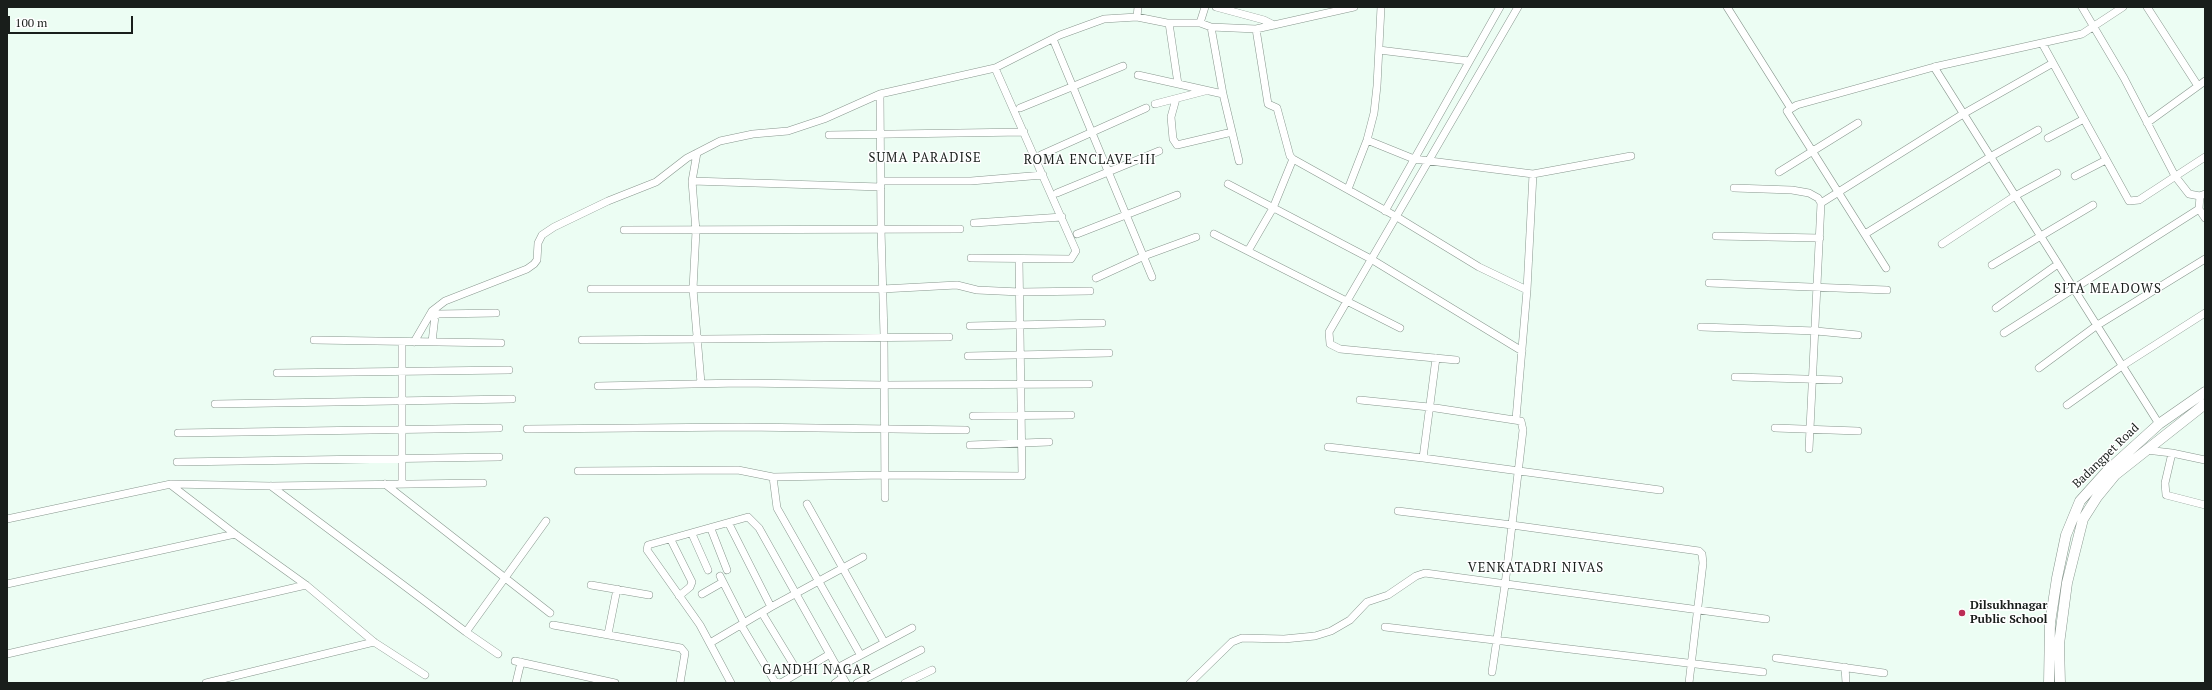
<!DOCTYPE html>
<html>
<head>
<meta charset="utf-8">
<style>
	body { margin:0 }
	#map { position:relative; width:2212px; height:690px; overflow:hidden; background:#ecfdf3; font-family:"PT Serif",serif }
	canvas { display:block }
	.frame { position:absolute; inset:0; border:8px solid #191e1b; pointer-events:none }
	.scale { position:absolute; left:8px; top:16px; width:125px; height:18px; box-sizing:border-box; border:2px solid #191e1b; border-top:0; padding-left:5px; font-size:12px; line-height:14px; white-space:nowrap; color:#191e1b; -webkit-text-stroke:3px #fff; paint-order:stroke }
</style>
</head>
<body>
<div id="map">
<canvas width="2212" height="690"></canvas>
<div class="frame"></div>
<div class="scale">100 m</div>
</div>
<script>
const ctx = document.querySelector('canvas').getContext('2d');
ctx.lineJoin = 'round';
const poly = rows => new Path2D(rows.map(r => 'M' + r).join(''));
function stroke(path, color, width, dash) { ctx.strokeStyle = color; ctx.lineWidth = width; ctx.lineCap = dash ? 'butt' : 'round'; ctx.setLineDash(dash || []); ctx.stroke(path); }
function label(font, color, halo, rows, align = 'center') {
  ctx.font = font + ' "PT Serif",serif'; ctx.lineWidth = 3; ctx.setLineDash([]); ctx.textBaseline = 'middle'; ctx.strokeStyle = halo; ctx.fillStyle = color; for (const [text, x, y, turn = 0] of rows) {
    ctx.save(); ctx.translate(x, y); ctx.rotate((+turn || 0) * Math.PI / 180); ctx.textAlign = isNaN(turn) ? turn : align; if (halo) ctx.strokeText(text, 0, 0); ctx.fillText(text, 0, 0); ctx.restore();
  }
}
const minor = poly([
	[1216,7,1264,20,1274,25],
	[1727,7,1790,107],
	[2082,7,2124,78,2175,176,2189,194,2200,196,2205,194],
	[2147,7,2198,86],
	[1137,17,1138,7],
	[1169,23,1178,84],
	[1200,23,1205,7],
	[1211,27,1223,94,1239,161],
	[1256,29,1268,104,1277,108,1290,156,1293,159,1397,217,1479,267,1527,290],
	[1053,39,1152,277],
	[2042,43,2129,201,2139,200,2205,157],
	[1379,50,1469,61],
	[1934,67,2159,424],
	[1138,75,1223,94],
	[880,94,881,229,884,336,885,498],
	[1176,99,1171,117,1173,139,1177,145,1232,132],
	[1155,104,1205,91],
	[1020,108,1123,66],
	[2147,123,2205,81],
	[829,135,1024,132],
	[2048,138,2084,119],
	[1367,140,1414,159,1533,174,1631,156],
	[697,153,692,181,696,231,693,289,701,383],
	[1041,155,1146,108],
	[1779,172,1858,123],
	[2075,176,2106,160],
	[692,181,881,187],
	[881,181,971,181,1043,175],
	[1228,184,1371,259,1522,351],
	[1734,188,1792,190,1809,193,1818,198,1821,203],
	[1348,189,1367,140,1374,113,1377,86,1381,7],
	[1057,193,1159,151],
	[2200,196,2199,209,2205,218],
	[1385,211,1500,7],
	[974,223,1062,217],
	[624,230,960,229],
	[1077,234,1177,195],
	[1214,234,1400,328],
	[1865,234,1990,157,2038,130],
	[1716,236,1820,238],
	[1942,244,2015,196,2057,173],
	[1248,251,1273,208,1293,159],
	[971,258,1071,259,1076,251,995,68],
	[1992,265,2093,205],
	[1886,268,1787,111,1797,105,1934,67,2082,34,2123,7],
	[1096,278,1144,256,1196,237],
	[1709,283,1887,290],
	[591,289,882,289,957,285,977,290,1020,292,1090,291],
	[1996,308,2058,264],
	[970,326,1102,323],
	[1701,327,1816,331,1858,335],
	[2004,333,2199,209],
	[314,340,501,343],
	[582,340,949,337],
	[414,342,432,311,445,301,527,269,534,264,537,260,538,243,542,235,554,227,608,201,656,182,687,158,720,141,753,134,788,131,824,119,880,94,995,68,1060,35,1104,19,1137,17,1167,23,1200,23,1211,27,1256,29,1354,7],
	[432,342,435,316,438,314,496,313],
	[968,356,1109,353],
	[1456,360,1340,349,1330,344,1329,332,1518,7],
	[2039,368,2096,326,2205,259],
	[277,373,509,370],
	[1735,377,1839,380],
	[598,386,740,383,885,385,1089,384],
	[1360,400,1429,407,1521,421,1523,430,1505,585,1492,672],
	[215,404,512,399],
	[2067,405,2122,366,2205,313],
	[973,416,1071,415],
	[1516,419,1527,290,1533,174],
	[1775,428,1858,431],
	[527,429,743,427,966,430],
	[178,433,499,428],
	[970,445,1049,442],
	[1328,447,1423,458,1660,490],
	[1809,449,1821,203,1963,114,2053,63],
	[2146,450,2172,453,2205,460],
	[2172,453,2165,483,2166,495,2205,505],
	[1423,458,1436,358],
	[177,462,499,457],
	[578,471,738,470,773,477,885,475,1022,476,1019,259],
	[773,477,777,508,860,654],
	[385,484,550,613],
	[402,484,402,342],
	[171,485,235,534,306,585,374,642,425,675],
	[271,486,466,632,498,654],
	[807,504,884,642],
	[1398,511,1512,525,1699,551,1702,554,1703,563,1689,683],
	[7,519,171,484,271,486,483,483],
	[729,524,771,607],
	[711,529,727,570],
	[692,534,708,570],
	[671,540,692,582,690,587,679,596],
	[720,576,744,623],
	[7,584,235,534],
	[591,585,649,595],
	[702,594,723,582],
	[762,613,798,672],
	[553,625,681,648,685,653,680,683],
	[741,625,775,682,781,683,830,654],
	[1385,627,1763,672],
	[466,632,546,521],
	[608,634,617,589],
	[710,643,771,607,863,557],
	[7,654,306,585],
	[1776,658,1884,673],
	[515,661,615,683],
	[1845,667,1846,683],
	[837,668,912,628],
	[206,683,374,642],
	[516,683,521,662],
	[731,683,700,625,647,550,648,545,748,517,759,528,846,683],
	[835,683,842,678],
	[857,683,921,650],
	[905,683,932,670],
	[1190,683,1232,642,1242,638,1284,639,1315,636,1331,631,1350,620,1367,602,1388,595,1416,576,1425,573,1766,619]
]);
const secondary = poly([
	[2049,683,2050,623,2057,578,2066,535,2080,501,2107,471,2159,424,2205,392],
	[2060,683,2059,644,2067,583,2083,519,2097,497,2115,475,2205,404]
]);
const markers = [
	[1962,613,4,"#bc2c55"]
];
const streetNames = [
	["Badangpet Road",2106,456,-44]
];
const poiNames = [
	["Dilsukhnagar",1970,606],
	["Public School",1970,620]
];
const neighbourhoodNames = [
	["SUMA PARADISE",925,158],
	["ROMA ENCLAVE-III",1090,160],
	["SITA MEADOWS",2108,289],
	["VENKATADRI NIVAS",1536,568],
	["GANDHI NAGAR",817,670]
];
stroke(minor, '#88978e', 8);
stroke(secondary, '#88978e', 11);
stroke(minor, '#fff', 7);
stroke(secondary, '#fff', 10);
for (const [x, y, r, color] of markers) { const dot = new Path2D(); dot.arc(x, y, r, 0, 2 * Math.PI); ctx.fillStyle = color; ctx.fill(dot); stroke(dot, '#fff', 1.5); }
label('12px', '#191e1b', '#fff', streetNames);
label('bold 12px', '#191e1b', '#fff', poiNames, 'left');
ctx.letterSpacing = '1px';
label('13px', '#191e1b', '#fff', neighbourhoodNames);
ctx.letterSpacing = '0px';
</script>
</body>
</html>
